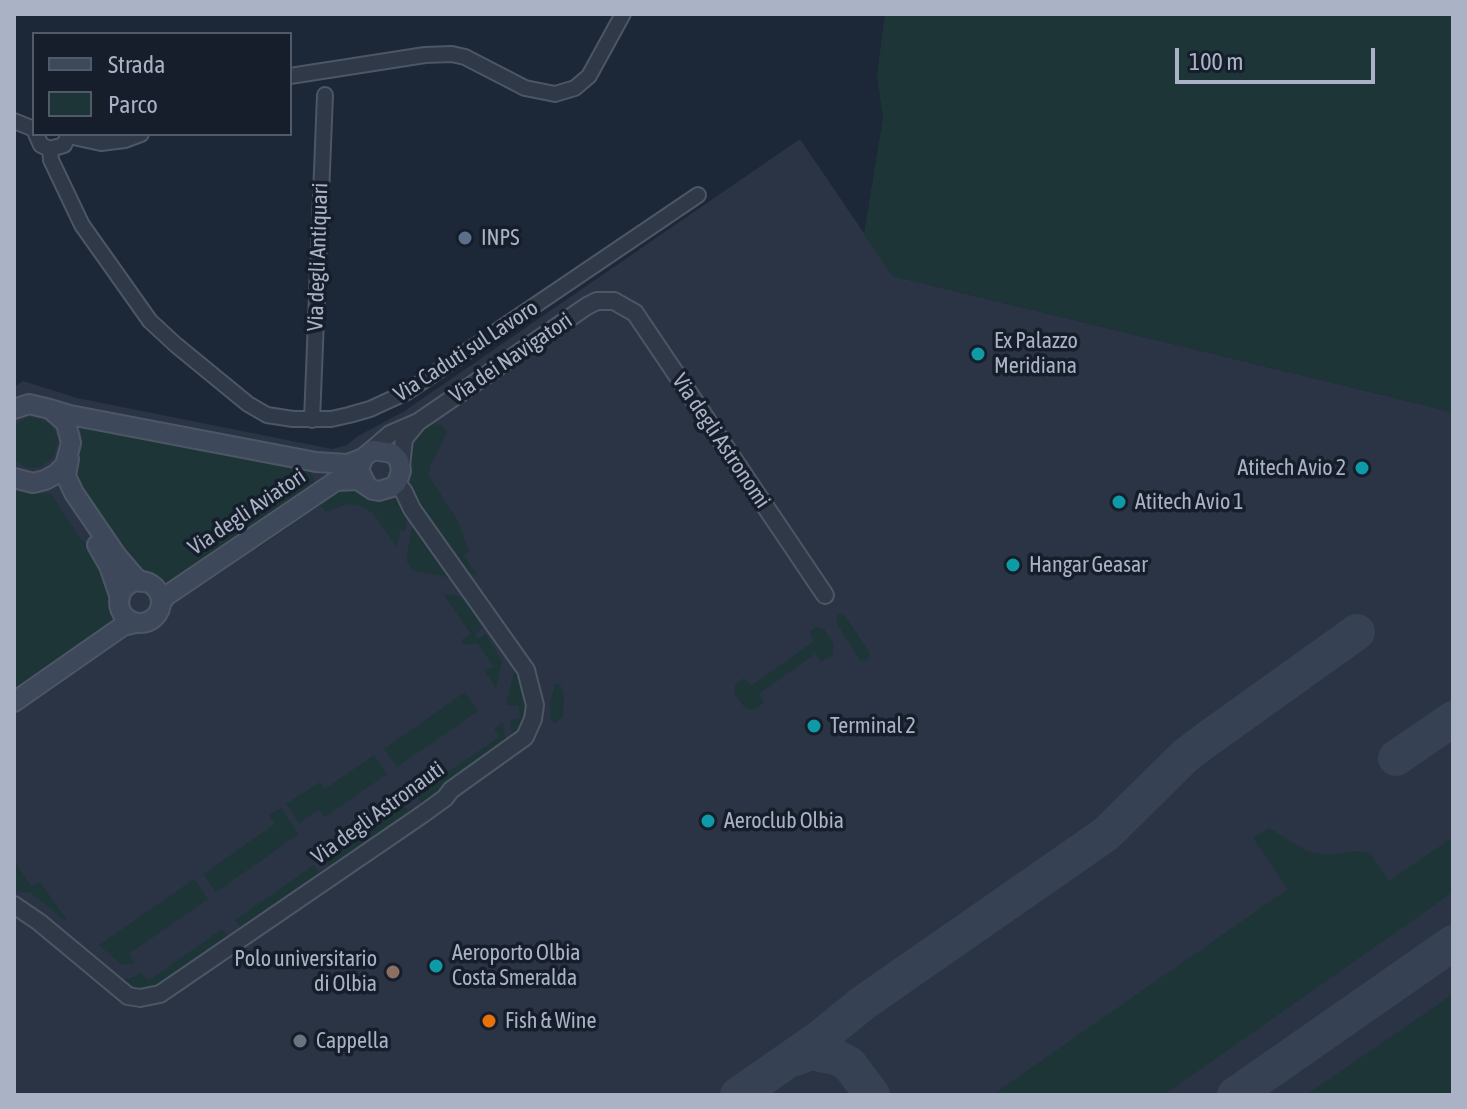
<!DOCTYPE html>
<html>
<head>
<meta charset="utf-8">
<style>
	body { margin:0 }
	#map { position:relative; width:1467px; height:1109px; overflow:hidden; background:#1c2737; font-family:"Asap Condensed",sans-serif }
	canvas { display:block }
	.frame { position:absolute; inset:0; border:16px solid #a9b3c5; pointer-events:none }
	.legend { position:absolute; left:32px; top:32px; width:260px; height:104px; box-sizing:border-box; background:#161e2b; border:2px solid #515a69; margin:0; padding:10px 14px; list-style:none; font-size:24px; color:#a9b3c5 }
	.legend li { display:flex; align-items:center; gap:16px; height:40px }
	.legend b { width:40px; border:2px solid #515a69 }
	.scale { position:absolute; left:1175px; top:48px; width:200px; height:36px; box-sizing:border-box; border:4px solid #a9b3c5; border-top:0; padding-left:10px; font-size:24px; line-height:28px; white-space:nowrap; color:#a9b3c5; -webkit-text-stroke:6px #161e2b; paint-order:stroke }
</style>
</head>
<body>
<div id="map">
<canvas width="1467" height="1109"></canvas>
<div class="frame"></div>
<ul class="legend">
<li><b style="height:10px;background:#3d485b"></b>Strada</li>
<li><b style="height:22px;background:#1e3538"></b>Parco</li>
</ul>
<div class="scale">100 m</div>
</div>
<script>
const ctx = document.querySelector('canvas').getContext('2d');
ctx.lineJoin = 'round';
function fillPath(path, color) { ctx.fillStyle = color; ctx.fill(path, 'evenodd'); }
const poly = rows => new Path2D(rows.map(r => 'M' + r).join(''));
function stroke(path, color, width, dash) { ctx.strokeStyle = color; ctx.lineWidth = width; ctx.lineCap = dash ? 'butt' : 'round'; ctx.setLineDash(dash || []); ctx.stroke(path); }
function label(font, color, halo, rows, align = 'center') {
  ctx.font = font + ' "Asap Condensed",sans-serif'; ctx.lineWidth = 7; ctx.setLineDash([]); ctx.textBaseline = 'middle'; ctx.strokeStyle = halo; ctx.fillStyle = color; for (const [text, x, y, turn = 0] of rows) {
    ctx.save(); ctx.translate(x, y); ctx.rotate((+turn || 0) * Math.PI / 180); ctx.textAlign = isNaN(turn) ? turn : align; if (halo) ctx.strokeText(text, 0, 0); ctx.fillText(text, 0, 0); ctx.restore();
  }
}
const airport = poly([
	[800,139,893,276,1453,412,1453,1095,14,1095,14,387,23,381,77,398,332,449,347,445,358,436,403,412]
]);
const green = poly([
	[885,14,1453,14,1453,412,893,276,864,234,883,118,877,76],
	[34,417,50,424,58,439,54,456,41,467,32,468,24,467,14,459,14,426,26,418],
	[78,422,307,469,315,479,311,491,165,589,153,575,143,572,94,511,78,484,76,470,83,440],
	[431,424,442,425,447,432,430,467,429,476,457,519,469,552,464,556,478,576,463,570,408,489,413,467,407,449,412,436],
	[352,485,364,496,375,501,402,498,407,522,405,531,400,530,397,547,373,513,358,505,347,504,326,512,320,505,256,550,255,541,331,489],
	[14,489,20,492,51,494,80,538,91,549,114,596,122,620,14,695],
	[413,523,452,575,451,580,446,577,414,571,406,560],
	[443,594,466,597,476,614,479,613,478,622,482,628,475,634,478,639,486,634,502,661,496,688,484,670,494,667,477,643,464,645,461,640,471,634],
	[838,614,845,616,870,653,867,661,860,660,836,622],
	[816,627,824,629,834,644,832,655,821,662,815,654,759,694,764,702,757,708,750,710,744,707,734,693,735,685,744,678,751,686,814,641,809,632],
	[517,670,529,695,524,729,512,739,510,720,520,719,519,706,506,705,514,672],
	[560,684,564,698,563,717,555,723,551,721,550,703,555,685],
	[465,692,478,711,397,767,384,749],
	[503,723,506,746,423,806,416,794,499,737,494,728],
	[374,755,387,774,325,817,319,810,299,823,286,804,320,782,325,789],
	[403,804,408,810,412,808,414,812,332,869,324,858],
	[281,808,299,834,216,892,203,874,275,824,269,815],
	[1269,828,1307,851,1327,855,1356,851,1370,853,1389,881,1453,837,1453,892,1164,1095,992,1095,1288,889,1253,838],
	[14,861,32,887,40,882,67,920,65,921,31,893,14,891],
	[314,865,319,872,324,869,326,873,243,931,235,920],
	[194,879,208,899,129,954,134,963,122,965,99,945],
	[222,929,227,935,231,933,234,937,154,992,131,992,117,978,132,978,141,973,148,981],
	[1453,994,1453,1095,1306,1095]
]);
const taxiway = poly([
	[1396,758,1453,719],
	[789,1060,811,1052,836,1057,849,1064,872,1095],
	[738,1095,820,1038,863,1003,1106,834,1185,756,1206,740,1357,632],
	[1235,1095,1453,943]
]);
const minor = poly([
	[290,76,425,55,452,54,465,57,525,88,555,94,575,88,589,76,623,14],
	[14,121,34,129],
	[36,134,41,145,50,149,64,145,69,134],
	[69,136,101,143,125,140,141,134],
	[50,149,51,160,82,225,150,321,176,345,248,404,267,415,293,419,331,419,349,415,370,409,407,392,698,195],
	[312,420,325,95]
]);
const tertiary = poly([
	[367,454,390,434,418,422,587,306,597,301,614,301,635,313,825,595],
	[401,466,404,439,417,423],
	[14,905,39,922,128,996,140,998,160,994,423,814,445,798,451,790,525,737,533,719,535,705,526,670,412,509,404,492,397,483]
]);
const secondary = poly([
	[14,409,29,404,50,409,66,423,71,443,65,465,56,474,45,480,33,483,14,478],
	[50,409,70,415,316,462,348,464,363,458],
	[69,459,66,476,74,493,117,556,135,577,142,582],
	[97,545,109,566,120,598],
	'119 602a21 21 0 1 1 42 0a21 21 0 1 1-42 0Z',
	[161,603,166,596,336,481,358,480,373,490,379,491,392,487,397,483,401,471,399,460,392,453,373,450,363,458,359,470,367,486],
	[14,702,123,626,135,623]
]);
const markers = [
	[465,238,8,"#5c6f8a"],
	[978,354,8,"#0f9aa8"],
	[1362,468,8,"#0f9aa8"],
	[1119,502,8,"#0f9aa8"],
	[1013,565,8,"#0f9aa8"],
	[814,726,8,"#0f9aa8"],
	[708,821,8,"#0f9aa8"],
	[436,966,8,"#0f9aa8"],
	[393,972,8,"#8d6e63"],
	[489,1021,8,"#e8710a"],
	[300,1041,8,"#6b7280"]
];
const poiNames = [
	["INPS",481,238],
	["Ex Palazzo",994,341],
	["Meridiana",994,366],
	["Atitech Avio 2",1346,468,"right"],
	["Atitech Avio 1",1135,502],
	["Hangar Geasar",1029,565],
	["Terminal 2",830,726],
	["Aeroclub Olbia",724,821],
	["Aeroporto Olbia",452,953],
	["Costa Smeralda",452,978],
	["Polo universitario",377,959,"right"],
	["di Olbia",377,984,"right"],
	["Fish & Wine",505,1021],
	["Cappella",316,1041]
];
const streetNames = [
	["Via degli Antiquari",318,257,-88],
	["Via Caduti sul Lavoro",466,351,-33],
	["Via dei Navigatori",511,358,-34],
	["Via degli Astronomi",721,441,56],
	["Via degli Aviatori",247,512,-34],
	["Via degli Astronauti",378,813,-36]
];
fillPath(airport, '#2a3444');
fillPath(green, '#1e3538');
stroke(taxiway, '#364253', 36);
stroke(minor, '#4d5665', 18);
stroke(tertiary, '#4d5665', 20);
stroke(secondary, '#4d5665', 22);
stroke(minor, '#303947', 14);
stroke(tertiary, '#303947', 16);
stroke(secondary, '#3d485b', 18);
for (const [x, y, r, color] of markers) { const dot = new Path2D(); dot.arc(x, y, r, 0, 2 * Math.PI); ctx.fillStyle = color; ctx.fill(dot); stroke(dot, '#161e2b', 3); }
label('22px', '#a9b3c5', '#161e2b', poiNames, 'left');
label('22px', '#a9b3c5', '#161e2b', streetNames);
</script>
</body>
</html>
